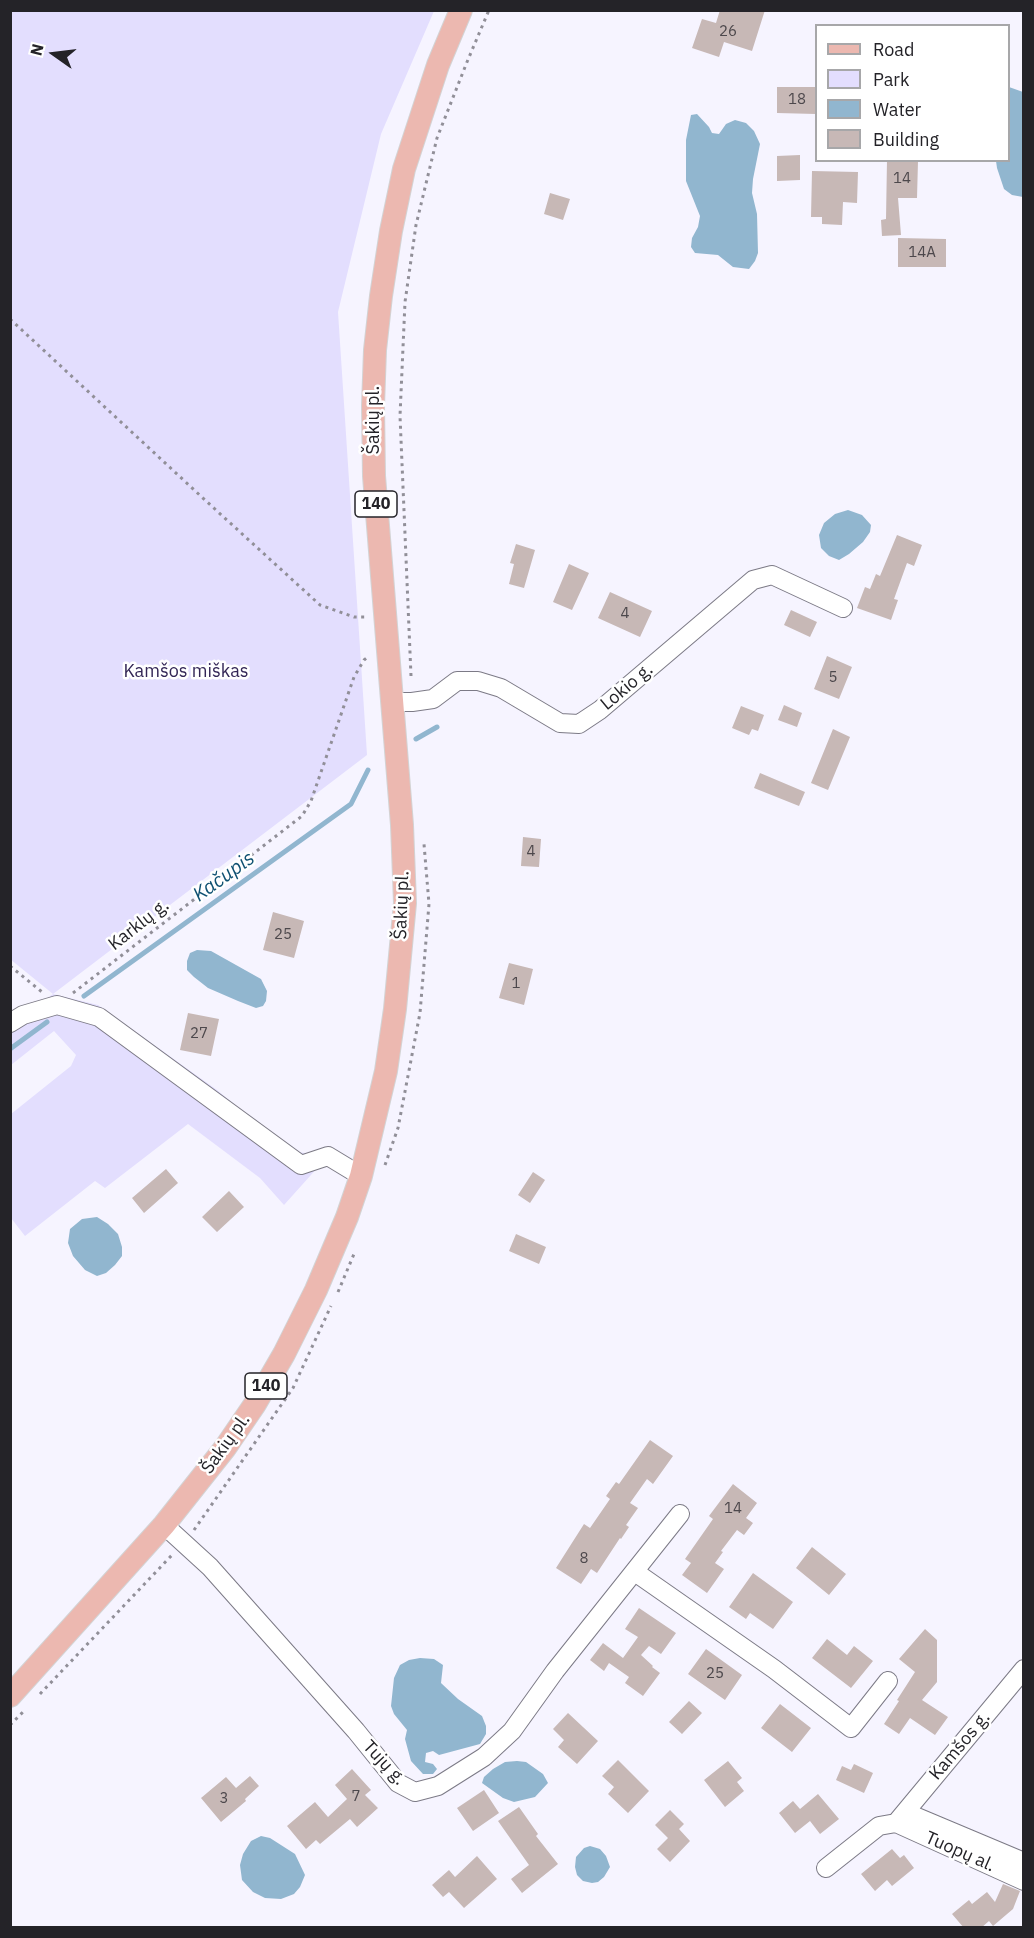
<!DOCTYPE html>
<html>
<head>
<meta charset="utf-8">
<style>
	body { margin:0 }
	#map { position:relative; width:1034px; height:1938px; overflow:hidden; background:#f6f4ff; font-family:"IBM Plex Sans",sans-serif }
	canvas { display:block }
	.frame { position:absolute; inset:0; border:12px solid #242328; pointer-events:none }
	.legend { position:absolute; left:815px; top:24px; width:195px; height:138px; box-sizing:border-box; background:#fff; border:2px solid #a7a7a9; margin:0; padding:8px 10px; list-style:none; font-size:18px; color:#242328 }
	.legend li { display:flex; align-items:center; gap:12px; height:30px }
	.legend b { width:30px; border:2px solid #a7a7a9 }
	.north { position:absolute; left:24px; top:24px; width:60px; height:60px; -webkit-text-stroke:4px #fff; paint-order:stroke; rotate:284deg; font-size:16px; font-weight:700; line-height:24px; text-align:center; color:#242328 }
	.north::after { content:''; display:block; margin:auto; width:21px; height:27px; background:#242328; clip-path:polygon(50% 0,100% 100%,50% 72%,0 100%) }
</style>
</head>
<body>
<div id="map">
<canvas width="1034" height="1938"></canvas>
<div class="frame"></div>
<ul class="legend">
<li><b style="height:8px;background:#ecb8b0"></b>Road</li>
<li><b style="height:16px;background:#e3defe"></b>Park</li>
<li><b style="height:16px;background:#91b6cf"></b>Water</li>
<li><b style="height:16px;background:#c7b8b6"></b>Building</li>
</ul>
<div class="north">N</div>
</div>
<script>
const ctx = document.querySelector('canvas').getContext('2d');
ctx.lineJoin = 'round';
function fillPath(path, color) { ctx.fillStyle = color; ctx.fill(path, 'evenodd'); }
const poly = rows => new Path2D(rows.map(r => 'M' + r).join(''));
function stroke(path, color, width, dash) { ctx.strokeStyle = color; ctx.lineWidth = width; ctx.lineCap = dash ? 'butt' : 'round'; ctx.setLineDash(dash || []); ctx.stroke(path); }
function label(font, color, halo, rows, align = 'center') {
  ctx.font = font + ' "IBM Plex Sans",sans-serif'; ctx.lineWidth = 5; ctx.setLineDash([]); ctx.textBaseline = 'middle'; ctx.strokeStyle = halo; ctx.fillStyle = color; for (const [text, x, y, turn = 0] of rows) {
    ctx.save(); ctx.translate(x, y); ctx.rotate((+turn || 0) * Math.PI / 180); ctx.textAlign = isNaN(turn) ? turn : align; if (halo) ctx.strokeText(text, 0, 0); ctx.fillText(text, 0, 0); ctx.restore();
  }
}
const green = poly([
	[11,11,434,11,381,134,338,312,367,755,53,994,98,1005,217,1090,290,1151,328,1156,284,1205,260,1178,188,1124,105,1188,95,1181,25,1236,11,1218,11,1114,71,1066,76,1055,54,1031,11,1065,11,1026,53,994,10,959]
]);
const water = poly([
	[1009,87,1023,92,1023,197,1012,195,1004,189,997,168,996,161,1008,160],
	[697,114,709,127,712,133,719,134,726,124,735,120,746,123,754,131,760,144,753,179,752,193,757,214,758,253,755,261,749,269,733,267,718,255,695,253,691,247,692,238,698,227,700,216,686,181,686,140,691,115],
	[848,510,862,515,871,525,870,532,863,542,849,554,839,560,829,556,821,548,819,535,824,523,835,514],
	[197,950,211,951,261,979,267,991,266,1001,263,1006,256,1008,238,1001,208,988,194,977,187,970,187,961,190,953],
	[97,1217,108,1224,118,1234,122,1247,122,1256,115,1265,106,1273,97,1276,85,1270,73,1256,68,1243,70,1229,82,1219],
	[420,1658,434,1659,443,1665,441,1683,458,1699,482,1716,486,1726,486,1734,480,1744,439,1755,433,1751,426,1753,425,1762,433,1764,437,1769,433,1774,423,1774,411,1761,405,1739,407,1730,394,1714,391,1706,394,1678,400,1665,409,1660],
	[517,1761,526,1762,543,1774,548,1783,535,1797,514,1802,503,1798,482,1783,484,1777,493,1769,505,1762],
	[261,1836,270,1838,295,1854,305,1875,300,1887,294,1894,281,1899,265,1898,253,1892,242,1880,240,1865,243,1854,251,1841],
	[590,1846,600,1849,606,1856,610,1867,604,1877,598,1882,592,1883,583,1881,577,1875,575,1867,576,1857,584,1848]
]);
const stream = poly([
	[416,739,437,727],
	[84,996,351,804,368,770],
	[10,1049,47,1022]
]);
const building = poly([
	[720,10,765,10,752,51,724,42,719,57,692,48,702,19,716,23],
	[777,87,816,87,816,114,777,113],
	[800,155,800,180,777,181,777,156],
	[887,160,918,161,917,198,898,198,901,235,882,236,881,220,886,219],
	[812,171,858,172,857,203,843,202,842,225,822,224,822,217,811,217],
	[550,193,570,199,563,220,544,214],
	[898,238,946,239,946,267,898,267],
	[897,535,922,545,914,566,907,563,894,599,898,600,891,620,857,608,865,587,870,589,876,574,880,576],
	[516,544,535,550,524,588,509,584,514,564,510,563],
	[569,564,589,573,572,610,553,602],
	[610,592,652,611,640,637,598,618],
	[791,610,817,622,810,637,784,625],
	[827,656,852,667,839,699,814,689],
	[784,705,802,713,797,727,778,720],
	[741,706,764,715,758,731,752,729,749,735,732,728],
	[833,729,850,737,828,790,811,783],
	[760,773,805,792,799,806,754,788],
	[523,837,541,839,539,867,521,866],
	[273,912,304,921,294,958,263,950],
	[509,963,533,969,524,1005,499,998],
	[188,1013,219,1019,211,1056,180,1050],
	[166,1169,178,1183,144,1213,132,1198],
	[533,1172,545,1180,530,1203,518,1195],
	[229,1191,244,1207,217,1232,202,1217],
	[516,1234,546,1247,539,1264,509,1251],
	[650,1440,673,1456,653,1484,647,1479,630,1503,638,1508,626,1525,629,1527,621,1539,620,1538,597,1573,591,1569,581,1584,556,1568,584,1524,590,1528,610,1499,606,1496,616,1482,619,1484],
	[733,1484,757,1503,746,1518,753,1523,744,1535,737,1530,721,1551,723,1552,715,1563,724,1569,707,1593,682,1575,691,1563,685,1559,713,1519,709,1516],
	[812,1547,846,1574,829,1595,796,1568],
	[753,1573,793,1602,773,1629,750,1613,746,1619,729,1607],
	[639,1608,676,1633,661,1654,649,1646,641,1655,653,1666,652,1667,660,1673,643,1696,625,1683,629,1677,609,1663,604,1671,590,1660,603,1643,623,1658,638,1637,625,1629],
	[925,1629,937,1640,937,1682,922,1700,948,1717,935,1735,910,1718,899,1734,884,1724,899,1701,897,1700,915,1672,899,1659],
	[827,1639,847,1655,854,1646,873,1661,851,1688,812,1658],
	[706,1649,742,1675,725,1700,688,1674],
	[689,1701,702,1713,682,1734,669,1722],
	[780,1704,811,1728,792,1752,761,1728],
	[568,1713,598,1741,577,1764,558,1747,564,1740,553,1729],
	[618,1760,649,1791,628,1813,608,1794,614,1787,602,1776],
	[728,1761,742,1778,737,1782,744,1791,725,1807,704,1780],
	[854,1764,873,1773,864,1793,836,1780,842,1766,851,1770],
	[352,1769,371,1790,365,1795,378,1808,357,1827,350,1819,320,1844,316,1840,306,1849,287,1826,315,1802,328,1817,347,1799,335,1785],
	[250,1776,259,1786,245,1799,246,1801,221,1822,201,1798,226,1777,236,1788],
	[484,1790,499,1813,473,1831,457,1808],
	[818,1794,839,1819,820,1834,810,1821,795,1833,779,1813,793,1801,800,1809],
	[519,1807,538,1834,536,1836,558,1864,522,1893,511,1879,529,1865,498,1821],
	[670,1810,684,1824,679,1829,690,1841,670,1862,657,1849,668,1838,655,1825],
	[892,1849,900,1858,904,1855,914,1868,892,1886,887,1880,875,1891,861,1874],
	[477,1856,497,1879,464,1908,449,1892,443,1897,432,1885,449,1870,455,1877],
	[1003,1884,1020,1891,1013,1909,993,1926,989,1921,981,1928,964,1928,952,1914,969,1900,972,1904,987,1892,995,1902]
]);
const path = poly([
	[10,319,205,500,320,605,354,617,367,617],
	[411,676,400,416,405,302,416,225,437,138,467,62,489,10],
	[10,966,42,992],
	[73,993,302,816,311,801,354,677,364,660,369,656],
	[385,1165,398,1128,420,1013,429,904,424,844],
	[338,1292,354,1254],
	[194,1530,293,1388,331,1306],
	[40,1694,172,1555],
	[10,1725,23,1712]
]);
const minor = poly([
	[392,702,412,702,433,699,457,681,478,681,501,688,560,723,579,724,600,710,753,580,772,575,843,608],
	[10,1023,23,1015,57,1005,99,1017,301,1165,328,1156,361,1176],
	[164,1525,210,1567,356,1731,398,1783,415,1792,438,1786,484,1757,512,1731,555,1671,680,1514],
	[635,1572,774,1669,851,1728,888,1681],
	[905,1812,1024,1862],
	[896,1823,1024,1669],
	[896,1823,1024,1881],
	[826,1868,879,1826,896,1823]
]);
const major = poly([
	[10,1696,164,1525,225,1448,255,1404,284,1354,316,1290,347,1217,361,1176,386,1071,395,1009,405,903,402,825,374,476,373,406,375,350,381,296,391,231,404,169,438,65,461,10]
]);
const numberNames = [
	["26",728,32],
	["18",797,100],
	["14",902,179],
	["14A",922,253],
	["4",625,614],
	["5",833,678],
	["4",531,852],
	["25",283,935],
	["1",516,984],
	["27",199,1034],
	["14",733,1509],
	["8",584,1559],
	["25",715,1674],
	["7",356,1797],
	["3",224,1799]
];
const shields = [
	[376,504,42],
	[266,1386,42]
];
const shieldNames = [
	["140",376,504],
	["140",266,1386]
];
const streetNames = [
	["Šakių pl.",374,420,-90],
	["Lokio g.",627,687,-40],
	["Šakių pl.",402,905,-88],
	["Karklų g.",139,925,-38],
	["Šakių pl.",226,1444,-54],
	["Kamšos g.",960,1746,-50],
	["Tujų g.",384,1763,47],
	["Tuopų al.",960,1852,24]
];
const parkNames = [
	["Kamšos miškas",186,672]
];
const waterNames = [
	["Kačupis",224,877,-36]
];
fillPath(green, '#e3defe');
fillPath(water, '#91b6cf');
stroke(stream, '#91b6cf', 5);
fillPath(building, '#c7b8b6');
stroke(minor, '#7c7a86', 20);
stroke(major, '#d3d3d4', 24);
stroke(path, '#918f98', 3, [3, 4.5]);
stroke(minor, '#fff', 18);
stroke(major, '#ecb8b0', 22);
label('15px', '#4d484c', null, numberNames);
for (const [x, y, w] of shields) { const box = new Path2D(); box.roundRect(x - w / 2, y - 13, w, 26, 4.5); ctx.fillStyle = '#fff'; ctx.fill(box); stroke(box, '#242328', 1.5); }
label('bold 16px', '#242328', null, shieldNames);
label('18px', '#242328', '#fff', streetNames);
label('18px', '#332656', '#fff', parkNames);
label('italic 20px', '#0f5172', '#fff', waterNames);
</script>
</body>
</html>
